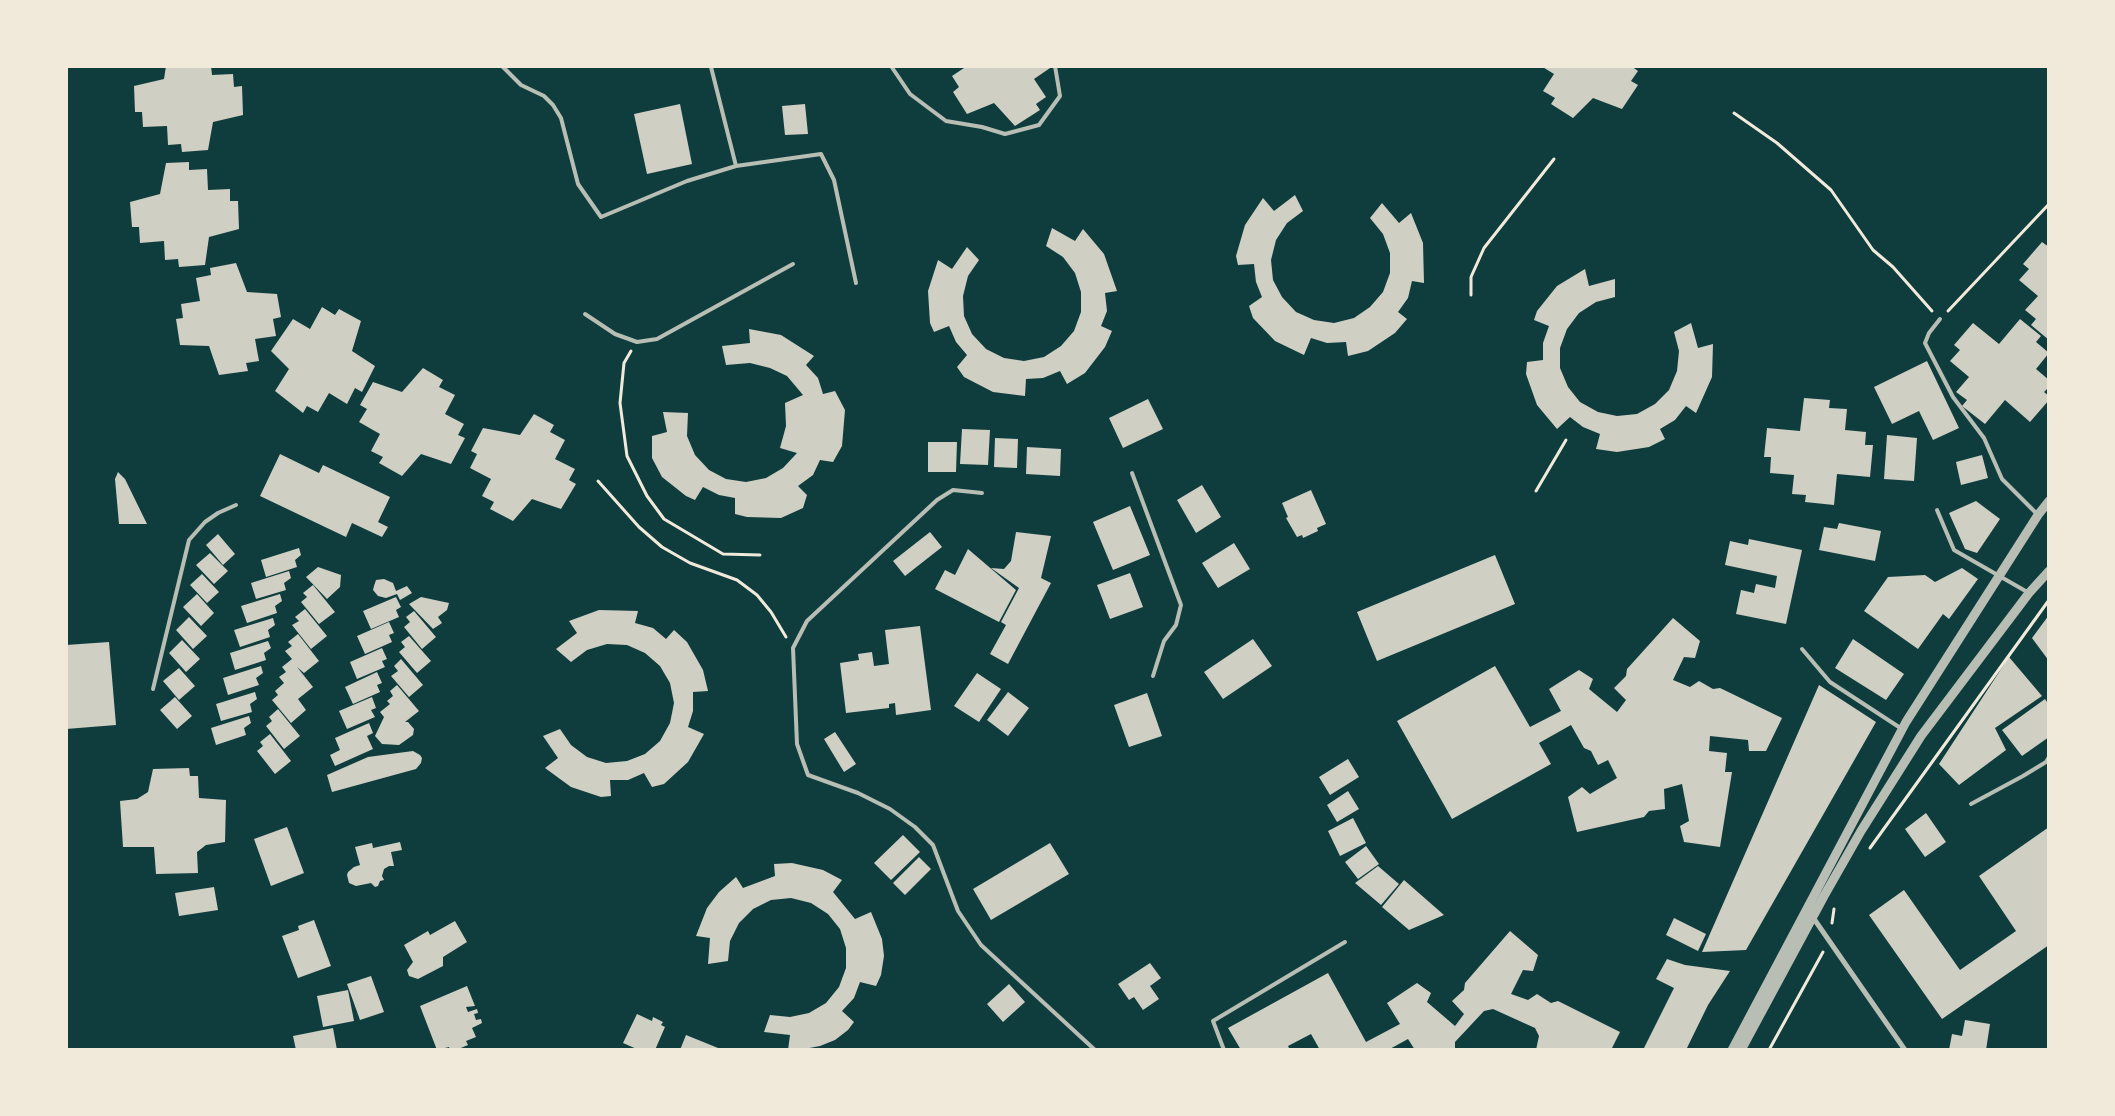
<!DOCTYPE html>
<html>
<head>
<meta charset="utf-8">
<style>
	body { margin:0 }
	#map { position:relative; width:2115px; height:1116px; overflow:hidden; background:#0f3d3e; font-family:"PT Sans Narrow",sans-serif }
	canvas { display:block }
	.frame { position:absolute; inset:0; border:68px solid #f1e9da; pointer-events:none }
</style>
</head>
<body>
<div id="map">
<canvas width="2115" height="1116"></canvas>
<div class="frame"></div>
</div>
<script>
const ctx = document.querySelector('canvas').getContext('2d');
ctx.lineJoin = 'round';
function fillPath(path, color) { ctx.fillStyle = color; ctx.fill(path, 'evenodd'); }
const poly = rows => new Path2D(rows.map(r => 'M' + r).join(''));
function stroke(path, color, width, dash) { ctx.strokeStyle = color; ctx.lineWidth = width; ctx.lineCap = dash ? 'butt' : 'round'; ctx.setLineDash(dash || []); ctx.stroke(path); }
const building = poly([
	[166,66,211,66,212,75,233,74,234,87,242,86,243,115,213,122,208,150,182,152,181,144,168,145,167,126,143,127,142,112,135,112,134,86,164,79],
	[967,66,1053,66,1034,79,1046,97,1036,104,1040,110,1015,126,994,103,967,114,953,92,959,87,952,76],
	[1541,66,1631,66,1638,71,1631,81,1638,85,1622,109,1593,98,1573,118,1551,104,1555,98,1543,91,1554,74],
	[680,104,692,164,647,174,634,114],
	[805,104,808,134,785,135,782,106],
	[189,162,189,170,207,169,208,190,230,189,230,201,238,201,239,229,209,237,205,265,179,267,178,259,165,260,164,241,140,243,139,227,132,227,130,202,160,194,166,163],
	[1295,195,1303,211,1287,223,1276,240,1271,260,1273,280,1282,297,1296,312,1314,320,1334,323,1354,318,1370,307,1383,292,1390,273,1390,253,1383,234,1370,218,1382,203,1399,223,1411,213,1423,243,1424,283,1412,281,1408,298,1398,312,1407,319,1395,333,1368,351,1348,356,1346,342,1327,343,1311,338,1304,355,1275,341,1253,318,1249,306,1262,297,1256,282,1254,264,1238,265,1236,256,1245,225,1263,198,1274,211],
	[1052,228,1075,241,1083,229,1104,254,1117,291,1105,293,1107,311,1101,326,1112,331,1105,347,1085,373,1067,384,1060,371,1043,378,1026,379,1025,396,993,392,964,377,957,367,967,355,956,342,949,326,934,332,930,323,928,291,938,260,952,269,967,247,979,260,968,276,963,296,964,316,972,334,986,349,1004,358,1024,361,1044,357,1061,346,1074,331,1081,312,1081,292,1075,273,1063,257,1046,246],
	[2042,242,2049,247,2049,340,2031,325,2036,319,2025,310,2038,296,2019,280,2029,269,2023,264],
	[236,263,247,292,277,294,281,317,273,319,276,336,255,339,259,361,246,363,248,371,219,375,209,346,180,345,176,319,183,318,181,304,200,301,196,278,211,275,210,268],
	[1585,269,1589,286,1615,279,1615,297,1596,302,1579,313,1567,329,1560,348,1560,368,1568,387,1580,402,1598,412,1617,416,1637,414,1655,404,1669,390,1677,371,1679,351,1674,332,1691,323,1698,348,1713,344,1712,377,1696,413,1686,406,1675,420,1660,429,1665,439,1649,447,1617,452,1596,449,1600,434,1583,427,1570,417,1557,429,1537,405,1526,374,1527,362,1543,360,1543,343,1549,326,1534,320,1537,311,1557,286],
	[322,307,335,315,339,309,361,321,352,351,375,366,362,392,355,388,347,404,329,393,318,412,307,406,303,413,275,391,289,369,271,351,293,319,310,329],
	[2020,319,2041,336,2036,342,2049,353,2036,369,2049,380,2049,387,2044,392,2049,396,2049,400,2030,422,2005,400,1985,424,1962,406,1967,400,1956,392,1969,377,1950,361,1960,350,1954,345,1973,323,1999,344],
	[749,329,781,335,814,356,806,365,818,378,823,394,835,391,845,410,842,446,833,462,820,460,813,475,798,486,807,495,803,508,781,518,747,517,735,514,735,498,719,495,703,487,695,500,686,496,662,477,652,458,652,436,667,432,663,412,688,413,687,436,695,455,709,470,726,479,746,482,766,478,783,468,797,453,780,448,786,426,785,403,803,395,787,376,770,368,750,363,726,365,722,346,750,343],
	[1927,361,1959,428,1933,440,1919,411,1892,424,1874,387],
	[423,368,443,380,439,387,455,395,445,414,464,424,458,435,465,438,451,464,421,454,402,476,379,463,383,457,371,451,380,434,359,422,367,409,360,405,373,382,402,392],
	[1804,398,1830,400,1829,408,1847,409,1845,430,1866,432,1865,445,1873,445,1870,477,1837,474,1834,505,1805,502,1806,495,1792,494,1794,475,1770,473,1771,457,1764,457,1767,428,1800,431],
	[1148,399,1163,429,1123,448,1109,418],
	[534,414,554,425,550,432,565,440,555,459,575,469,569,480,576,484,561,509,532,499,513,521,490,509,494,502,482,496,491,479,470,468,477,454,471,451,483,428,520,435],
	[962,429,990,430,988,465,960,464],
	[1887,435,1917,438,1914,481,1884,479],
	[995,438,1018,439,1017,468,994,467],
	[928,442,957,442,956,472,928,472],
	[1027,447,1061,449,1060,476,1026,474],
	[280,454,319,473,323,465,390,497,378,522,388,527,382,537,352,523,346,537,260,496],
	[1982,455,1988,478,1961,485,1956,462],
	[118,472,125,479,147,524,119,524,115,479],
	[1202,485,1221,517,1196,533,1177,500],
	[1311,490,1326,524,1317,528,1318,531,1303,538,1302,535,1297,537,1286,518,1288,517,1282,503],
	[1976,501,2000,519,1977,553,1965,549,1949,513],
	[1130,506,1150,555,1113,570,1093,522],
	[1839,523,1881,531,1875,561,1819,550,1824,527,1837,529],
	[930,532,942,547,905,576,893,561],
	[1016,532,1051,536,1041,578,1051,583,1008,664,990,654,1006,625,1001,622,1019,588,991,568,1004,569,1011,561],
	[218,534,235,554,223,565,206,545],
	[1749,539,1802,550,1786,624,1736,614,1741,590,1754,593,1756,584,1775,588,1777,576,1725,565,1730,541,1748,545],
	[1234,543,1250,569,1218,588,1202,563],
	[299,548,301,555,295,560,297,567,266,577,261,560],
	[968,549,1016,590,999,622,935,589,945,570,955,575],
	[210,553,228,571,214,584,196,565],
	[1495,555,1515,604,1377,661,1357,612],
	[318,567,341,575,340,587,327,599,306,577],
	[1962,568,1978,579,1949,619,1943,614,1918,649,1864,611,1888,577,1925,575,1935,582],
	[289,571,291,578,284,583,286,590,256,599,251,583],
	[1130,573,1143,607,1110,619,1097,585],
	[202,574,219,592,207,603,190,585],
	[384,579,393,583,396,591,407,586,412,593,400,600,397,594,386,598,378,596,373,590,374,586,376,580],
	[313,585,335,612,319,624,301,602,307,597,303,593],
	[197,594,214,613,201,626,183,607],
	[280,594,282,601,275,606,277,613,247,623,241,606],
	[396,597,401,607,396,610,399,617,371,629,363,611],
	[421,597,449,603,447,610,438,617,442,623,433,629,409,604],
	[305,609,327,636,311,649,292,625,299,621,295,617],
	[599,610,638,611,635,623,653,628,666,639,674,630,687,642,703,670,708,691,693,692,693,711,688,727,704,734,688,762,664,784,652,787,644,773,628,780,610,780,611,796,601,797,571,787,545,768,558,758,543,736,560,729,571,745,587,757,606,763,627,761,645,754,660,741,670,723,674,703,670,683,660,666,645,653,627,645,607,644,587,650,571,662,556,649,577,633,569,621],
	[414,611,436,637,422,649,404,627,410,622,406,617],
	[2049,615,2049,661,2032,638],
	[189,617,207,636,193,649,176,630],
	[273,618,275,625,268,630,270,637,240,647,234,630],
	[1673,618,1700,641,1695,658,1684,657,1673,680,1690,687,1699,681,1713,689,1720,688,1782,718,1766,751,1749,751,1748,740,1710,736,1709,751,1727,753,1725,772,1732,772,1720,847,1684,842,1680,826,1689,821,1682,784,1664,789,1665,809,1649,811,1644,817,1577,832,1568,797,1582,787,1590,794,1617,778,1608,760,1598,765,1591,751,1584,748,1571,725,1539,743,1551,764,1452,819,1397,721,1495,666,1530,727,1561,711,1549,689,1579,670,1593,679,1589,689,1617,712,1626,700,1614,688,1626,676,1627,669],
	[389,622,394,633,389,635,392,642,365,654,357,636],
	[920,626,931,710,896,715,895,703,889,704,889,708,846,713,840,663,859,660,858,654,872,652,874,666,889,664,885,630],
	[298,634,319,661,304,673,297,667,313,687,298,699,306,710,291,723,272,700,278,695,275,691,284,683,279,677,286,672,282,667,292,659,285,651,292,646,288,642],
	[409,636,431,661,417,673,399,652,405,647,401,642],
	[1253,639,1272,666,1223,699,1204,672],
	[1853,639,1904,674,1886,700,1835,668],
	[182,640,200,659,186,672,169,653],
	[268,641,271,648,264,653,266,660,235,670,230,653],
	[109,642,116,725,66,729,66,645],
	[382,648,387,659,382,661,385,667,357,679,350,662],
	[2009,657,2042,696,1995,728,2006,750,1959,785,1939,764],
	[401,659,423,685,409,697,391,676,398,671,394,666],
	[261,666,263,673,256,678,259,685,228,695,223,678],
	[179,668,195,686,179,700,163,681],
	[377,672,382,683,377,685,380,692,353,704,345,687],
	[977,673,1001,689,979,722,954,706],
	[397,685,419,711,405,722,408,722,414,729,413,735,399,745,382,744,375,736,384,717,380,712,390,704,387,701,393,696,390,691],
	[1819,685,1876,722,1746,950,1702,952],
	[255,692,257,699,250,704,252,712,221,721,216,704],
	[1008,692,1029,708,1008,736,987,720],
	[1147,693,1162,736,1129,747,1114,705],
	[175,697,192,716,177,729,160,710],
	[372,697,376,708,371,710,375,717,347,729,339,711],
	[2045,699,2049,705,2049,737,2022,756,2002,730],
	[278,709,300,736,284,749,266,726,272,721,269,717],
	[249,716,251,723,244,728,246,735,216,745,211,728],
	[369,723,373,733,367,736,373,749,335,766,330,755,340,750,335,738],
	[835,732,856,764,844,772,824,739],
	[270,734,291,761,275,774,257,751,263,746,260,742],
	[413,751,420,755,422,758,421,763,416,769,332,792,327,775,368,757],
	[1348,759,1359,777,1330,795,1319,777],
	[189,768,190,776,198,776,199,798,226,800,225,842,206,845,197,852,198,873,156,874,154,847,123,847,120,801,137,799,148,792,153,769],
	[1348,791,1359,809,1337,822,1327,805],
	[1926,813,1946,842,1925,857,1905,829],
	[1353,818,1366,843,1340,856,1328,831],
	[287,827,304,873,271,886,254,839],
	[2049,827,2049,945,1942,1019,1869,915,1904,890,1960,970,2016,931,1979,876],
	[903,835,920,852,891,880,874,863],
	[400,842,402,850,391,852,394,866,389,866,384,869,382,876,384,880,380,881,378,886,375,887,371,883,356,886,349,883,347,875,348,872,354,867,360,865,355,847,372,843,373,848],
	[1050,843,1069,874,991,920,973,889],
	[1366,846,1379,864,1358,879,1345,862],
	[919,857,931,869,905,895,893,883],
	[792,863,823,870,842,880,833,892,855,919,871,912,882,939,884,956,881,975,876,986,860,982,854,998,842,1011,854,1022,848,1030,835,1040,820,1046,799,1050,788,1050,790,1035,764,1032,770,1015,790,1017,809,1013,826,1003,839,987,846,968,846,948,840,929,828,914,811,903,791,898,771,900,753,909,739,923,730,941,728,961,708,964,710,938,696,936,707,908,719,892,736,877,743,888,775,876,774,864],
	[1378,866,1399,884,1381,905,1355,883],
	[1404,880,1444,915,1409,930,1382,907],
	[214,887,218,910,179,916,175,893],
	[1674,918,1706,934,1698,951,1666,935],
	[314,920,331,966,298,978,282,936,299,930,298,926],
	[455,921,467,942,443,957,443,966,418,979,409,976,407,970,413,962,404,945,428,931,430,935],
	[1510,931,1538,955,1533,971,1523,970,1511,994,1528,1000,1537,994,1551,1003,1558,1001,1620,1032,1611,1050,1536,1050,1539,1036,1535,1028,1493,1009,1484,1011,1455,1042,1455,1050,1415,1050,1408,1039,1388,1050,1320,1050,1311,1034,1288,1046,1290,1050,1241,1050,1228,1028,1328,973,1366,1042,1400,1024,1387,1003,1417,983,1431,993,1427,1002,1455,1026,1464,1014,1452,1001,1464,990,1465,983],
	[1667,959,1685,965,1730,971,1708,1005,1686,1050,1643,1050,1674,988,1656,979],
	[1150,963,1161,978,1150,986,1159,999,1143,1010,1134,997,1129,1000,1118,984],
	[371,976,384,1012,360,1020,347,984],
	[1009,984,1025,1002,1003,1022,987,1004],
	[467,986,475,1006,466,1007,468,1012,477,1009,478,1013,474,1014,476,1020,481,1019,482,1023,472,1028,476,1037,466,1041,468,1045,456,1050,450,1050,449,1047,437,1050,420,1006],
	[348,990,354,1021,323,1027,317,996],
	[637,1014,652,1021,653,1017,663,1022,661,1025,665,1027,655,1050,639,1050,623,1043],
	[1965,1020,1990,1024,1986,1050,1949,1050,1952,1034,1962,1036],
	[333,1028,337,1050,296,1050,293,1036],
	[686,1035,723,1050,680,1050]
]);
const path = poly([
	[1734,113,1777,143,1831,190,1873,250,1893,267,1932,311],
	[1471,295,1471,277,1484,248,1554,159],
	[1948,311,2049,204],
	[631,351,624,363,620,403,627,456,647,496,664,519,723,554,760,555],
	[598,481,639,527,662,547,690,563,737,580,757,595,771,612,786,637],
	[1536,491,1566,440],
	[1870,848,2049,600],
	[1832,923,1834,909],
	[1769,1050,1823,952]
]);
const service = poly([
	[502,66,521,85,544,96,553,105,561,118,578,184,601,217,687,181,736,166,821,154,834,180,856,283],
	[891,66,910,94,946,121,982,127,1005,134,1039,125,1060,96,1055,66],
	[711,67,736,166],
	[585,314,615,334,637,342,657,339,793,264],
	[1940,319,1929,333,1925,343,1953,397,1984,438,2002,479,2037,514],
	[1132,473,1181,605,1176,625,1164,641,1153,676],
	[982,493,953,490,937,500,807,621,793,648,797,744,808,775,858,793,890,809,915,827,933,845,958,911,981,945,1095,1050],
	[1937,510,1954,550,2029,593],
	[1802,649,1830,682,1902,729],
	[153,689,189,540,205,522,218,513,236,505],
	[1971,804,2023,776,2046,762,2049,757],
	[1224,1050,1213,1021,1345,942]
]);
const minor = poly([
	[1812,916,1905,1050]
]);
const tertiary = poly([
	[1732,1050,1906,722,2038,515,2049,501],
	[1741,1050,1824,896,1861,831,1921,736,2029,593,2049,571]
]);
fillPath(building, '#cfcfc3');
stroke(path, '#f1e9da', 3);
stroke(service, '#b8beb3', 4);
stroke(minor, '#b8beb3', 5);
stroke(tertiary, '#b8beb3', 9);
</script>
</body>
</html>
